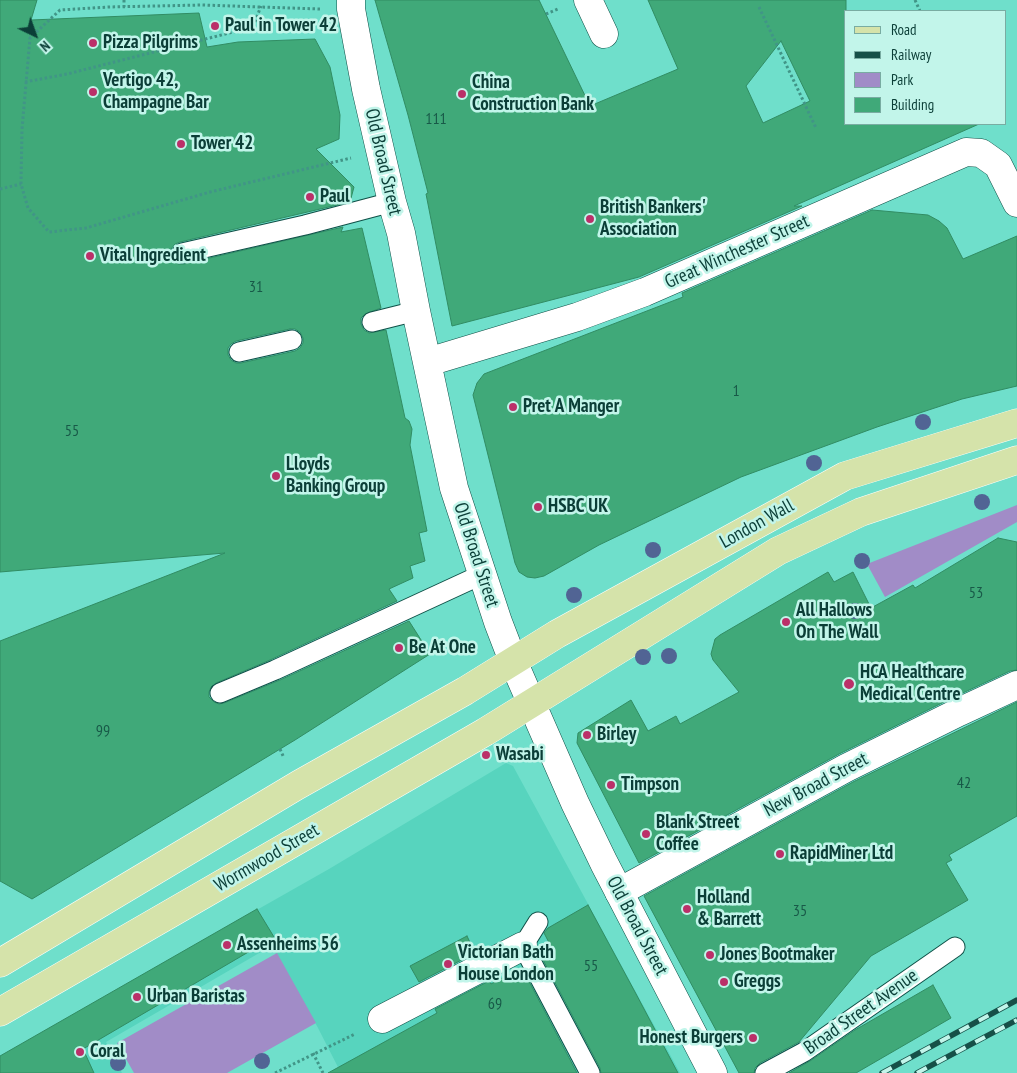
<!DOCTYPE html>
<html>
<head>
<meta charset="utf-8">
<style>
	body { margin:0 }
	#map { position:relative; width:1017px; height:1073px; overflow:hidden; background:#6fdfcb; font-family:"PT Sans Narrow",sans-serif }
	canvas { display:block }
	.legend { position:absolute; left:844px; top:10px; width:162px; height:115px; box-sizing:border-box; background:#c2f5ea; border:1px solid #79aca2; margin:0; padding:6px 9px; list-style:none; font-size:15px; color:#0b3e37 }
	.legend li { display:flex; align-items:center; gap:10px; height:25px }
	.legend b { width:25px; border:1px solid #79aca2 }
	.north { position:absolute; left:10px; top:10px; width:50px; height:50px; -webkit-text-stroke:4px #c2f5ea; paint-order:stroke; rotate:138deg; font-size:14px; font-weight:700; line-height:20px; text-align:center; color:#0b3e37 }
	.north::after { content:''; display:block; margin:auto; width:18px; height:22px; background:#0b3e37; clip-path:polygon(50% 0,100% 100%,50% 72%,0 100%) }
</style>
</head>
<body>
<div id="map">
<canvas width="1017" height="1073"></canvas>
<ul class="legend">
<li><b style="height:6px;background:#d5e3aa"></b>Road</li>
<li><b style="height:6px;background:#165048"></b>Railway</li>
<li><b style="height:14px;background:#a18cc7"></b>Park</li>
<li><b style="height:14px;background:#40a979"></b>Building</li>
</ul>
<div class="north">N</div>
</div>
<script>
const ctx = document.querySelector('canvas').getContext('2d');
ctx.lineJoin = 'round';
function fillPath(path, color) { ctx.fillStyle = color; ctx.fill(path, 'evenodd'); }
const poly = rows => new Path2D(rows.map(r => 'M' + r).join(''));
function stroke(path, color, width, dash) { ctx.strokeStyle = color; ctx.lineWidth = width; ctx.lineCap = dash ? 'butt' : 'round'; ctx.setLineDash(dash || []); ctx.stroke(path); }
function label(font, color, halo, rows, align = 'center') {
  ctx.font = font + ' "PT Sans Narrow",sans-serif'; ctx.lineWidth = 5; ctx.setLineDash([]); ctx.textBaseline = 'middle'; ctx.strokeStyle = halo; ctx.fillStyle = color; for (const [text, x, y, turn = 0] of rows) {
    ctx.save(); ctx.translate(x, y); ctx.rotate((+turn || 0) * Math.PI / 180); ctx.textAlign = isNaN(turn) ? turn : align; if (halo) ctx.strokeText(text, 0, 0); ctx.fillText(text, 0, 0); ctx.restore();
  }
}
const built = poly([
	[506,763,513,766,680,1073,341,1073,317,1026,277,958,273,945,106,1042,122,1073,0,1073,158,966,329,869]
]);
const green = poly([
	[1017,505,1017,522,885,597,867,564],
	[277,953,316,1023,227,1073,134,1073,117,1043]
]);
const building = poly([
	[0,0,37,0,31,20,199,13,207,47,238,42,315,39,330,67,340,115,339,139,316,149,354,187,350,202,180,242,175,244,171,249,171,256,173,260,178,264,184,264,343,227,341,232,362,228,381,308,365,314,361,318,361,324,364,330,369,333,386,330,405,418,409,421,412,429,410,445,427,531,419,533,425,561,410,566,413,578,389,589,397,601,270,660,216,683,211,687,209,692,209,697,214,702,219,704,224,703,280,680,409,621,430,654,295,740,32,899,0,881,0,641,225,553,0,572,0,0],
	[290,329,295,329,300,332,303,338,303,343,300,348,295,351,241,363,236,363,231,360,228,355,228,348,231,344,236,341,290,329],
	[375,0,539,0,590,106,678,69,648,0,846,0,846,124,979,124,794,206,802,206,639,277,452,326,426,194,428,193,408,115,375,0],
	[781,41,810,101,763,123,746,86,781,41],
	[872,210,928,215,939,221,947,228,963,259,1017,236,1017,386,962,399,877,427,741,477,599,545,544,576,535,578,527,577,519,572,515,563,473,395,477,383,484,374,683,297,682,293,872,210],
	[998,538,1017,542,1017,670,1010,671,952,698,839,754,639,863,577,743,578,733,631,700,648,731,676,716,680,724,739,692,713,660,711,654,715,639,720,635,828,572,834,582,853,572,871,608,913,585,915,588,998,538],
	[1017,702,1017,816,949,855,952,860,946,863,968,900,871,956,799,1042,760,1063,755,1068,754,1073,739,1073,644,896,853,782,1017,702],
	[588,905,635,992,678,1073,601,1073,600,1068,542,958,554,952,544,933,548,928,588,905],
	[257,909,274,937,83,1049,94,1073,0,1073,0,1056,257,909],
	[467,936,475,953,419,982,410,966,467,936],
	[522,968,577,1073,328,1073,437,1013,435,1009,489,981,491,984,522,968],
	[933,985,951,1018,856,1073,789,1073,810,1061,855,1030,933,985]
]);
const path = poly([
	[124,0,124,7],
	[915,0,920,11],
	[759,7,816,128],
	[320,9,202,5,109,7,60,10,30,38,22,129,21,184,28,208,49,232,86,228,210,192,351,158],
	[546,14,558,9],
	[25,82,67,74,253,27,261,6],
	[0,189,21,184],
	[280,749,284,758],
	[313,1053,323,1073],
	[275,1073,355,1034]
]);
const service = poly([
	[182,253,305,225,392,202],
	[372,322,416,311],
	[239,352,292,340],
	[220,693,275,670,483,574],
	[538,922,523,946,590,1073],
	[765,1073,804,1052,955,947]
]);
const pedestrian = poly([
	[619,892,846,768,959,712,1017,685],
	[382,1019,523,946]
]);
const minor = poly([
	[351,0,351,9,366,89,392,202,401,233,416,311,454,488,498,622,513,661],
	[588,0,604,34],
	[428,362,577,317,645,292,966,152,981,153,998,165,1017,203]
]);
const tertiary = poly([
	[513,661,575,803,604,863,713,1073]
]);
const primary = poly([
	[0,963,298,785,465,691,557,634,845,476,1017,423],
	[0,1012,485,732,778,551,861,512,1017,460]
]);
const rail = poly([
	[882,1073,1017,1000],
	[917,1073,1017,1020]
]);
const trees = [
	[923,422],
	[814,463],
	[982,502],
	[653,550],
	[862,561],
	[574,595],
	[855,611],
	[669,656],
	[643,657],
	[262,1061],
	[118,1063]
];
const markers = [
	[215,26,5,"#bb3069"],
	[93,43,5,"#bb3069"],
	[93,92,5,"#bb3069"],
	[462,94,5,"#bb3069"],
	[181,144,5,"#bb3069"],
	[310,197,5,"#bb3069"],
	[590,219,5,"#bb3069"],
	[90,256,5,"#bb3069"],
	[513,407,5,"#bb3069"],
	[276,476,5,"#bb3069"],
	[538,507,5,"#bb3069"],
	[786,622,5,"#bb3069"],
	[399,648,5,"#bb3069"],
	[849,684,6,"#bb3069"],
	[587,735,5,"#bb3069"],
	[486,755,5,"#bb3069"],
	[611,785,5,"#bb3069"],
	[646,834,5,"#bb3069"],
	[780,854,5,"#bb3069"],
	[687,909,5,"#bb3069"],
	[227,945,5,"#bb3069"],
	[710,955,5,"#bb3069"],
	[448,964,5,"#bb3069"],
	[724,982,5,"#bb3069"],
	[137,997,5,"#bb3069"],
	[753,1038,5,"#bb3069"],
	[80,1052,5,"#bb3069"]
];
const numberNames = [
	["111",436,119],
	["31",256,287],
	["1",736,391],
	["55",72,431],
	["53",976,593],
	["99",103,731],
	["42",964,783],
	["35",800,911],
	["55",591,966],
	["69",495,1004]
];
const poiNames = [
	["Paul in Tower 42",225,26],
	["Pizza Pilgrims",103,43],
	["Vertigo 42,",103,81],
	["Champagne Bar",103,103],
	["China",472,83],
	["Construction Bank",472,105],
	["Tower 42",191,144],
	["Paul",320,197],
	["British Bankers'",600,208],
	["Association",600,230],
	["Vital Ingredient",100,256],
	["Pret A Manger",523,407],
	["Lloyds",286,465],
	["Banking Group",286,487],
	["HSBC UK",548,507],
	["All Hallows",796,611],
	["On The Wall",796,633],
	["Be At One",409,648],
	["HCA Healthcare",860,673],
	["Medical Centre",860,695],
	["Birley",597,735],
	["Wasabi",496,755],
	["Timpson",621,785],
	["Blank Street",656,823],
	["Coffee",656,845],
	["RapidMiner Ltd",790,854],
	["Holland",697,898],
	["& Barrett",697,920],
	["Assenheims 56",237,945],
	["Victorian Bath",458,953],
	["House London",458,975],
	["Jones Bootmaker",720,955],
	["Greggs",734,982],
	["Urban Baristas",147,997],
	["Honest Burgers",743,1038,"right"],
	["Coral",90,1052]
];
const streetNames = [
	["Old Broad Street",383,162,77],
	["Great Winchester Street",737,252,-24],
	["London Wall",757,524,-29],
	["Old Broad Street",476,555,72],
	["New Broad Street",816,785,-28],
	["Wormwood Street",267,858,-30],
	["Old Broad Street",637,926,62],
	["Broad Street Avenue",861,1012,-35]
];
fillPath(built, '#57d4be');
fillPath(green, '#a18cc7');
fillPath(building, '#40a979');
stroke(building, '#318c63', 1);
stroke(service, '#0f5047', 21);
stroke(pedestrian, '#0f5047', 29);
stroke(minor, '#0f5047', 29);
stroke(tertiary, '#0f5047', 29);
stroke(primary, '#fff', 29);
stroke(path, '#419587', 3, [2.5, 2.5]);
stroke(service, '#fff', 19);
stroke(pedestrian, '#fff', 28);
stroke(minor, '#fff', 28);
stroke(tertiary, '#fff', 28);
stroke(primary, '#d5e3aa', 28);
stroke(rail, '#165048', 5.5);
stroke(rail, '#c2f5ea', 4, [11]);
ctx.fillStyle = '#516494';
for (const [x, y] of trees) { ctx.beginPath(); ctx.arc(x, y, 8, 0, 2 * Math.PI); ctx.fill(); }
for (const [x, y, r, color] of markers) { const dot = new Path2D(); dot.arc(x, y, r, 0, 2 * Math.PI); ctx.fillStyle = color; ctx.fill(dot); stroke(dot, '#c2f5ea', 2); }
label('16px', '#185948', null, numberNames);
label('bold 19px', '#0b3e37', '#c2f5ea', poiNames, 'left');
label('19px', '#0b3e37', '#c2f5ea', streetNames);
</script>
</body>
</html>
